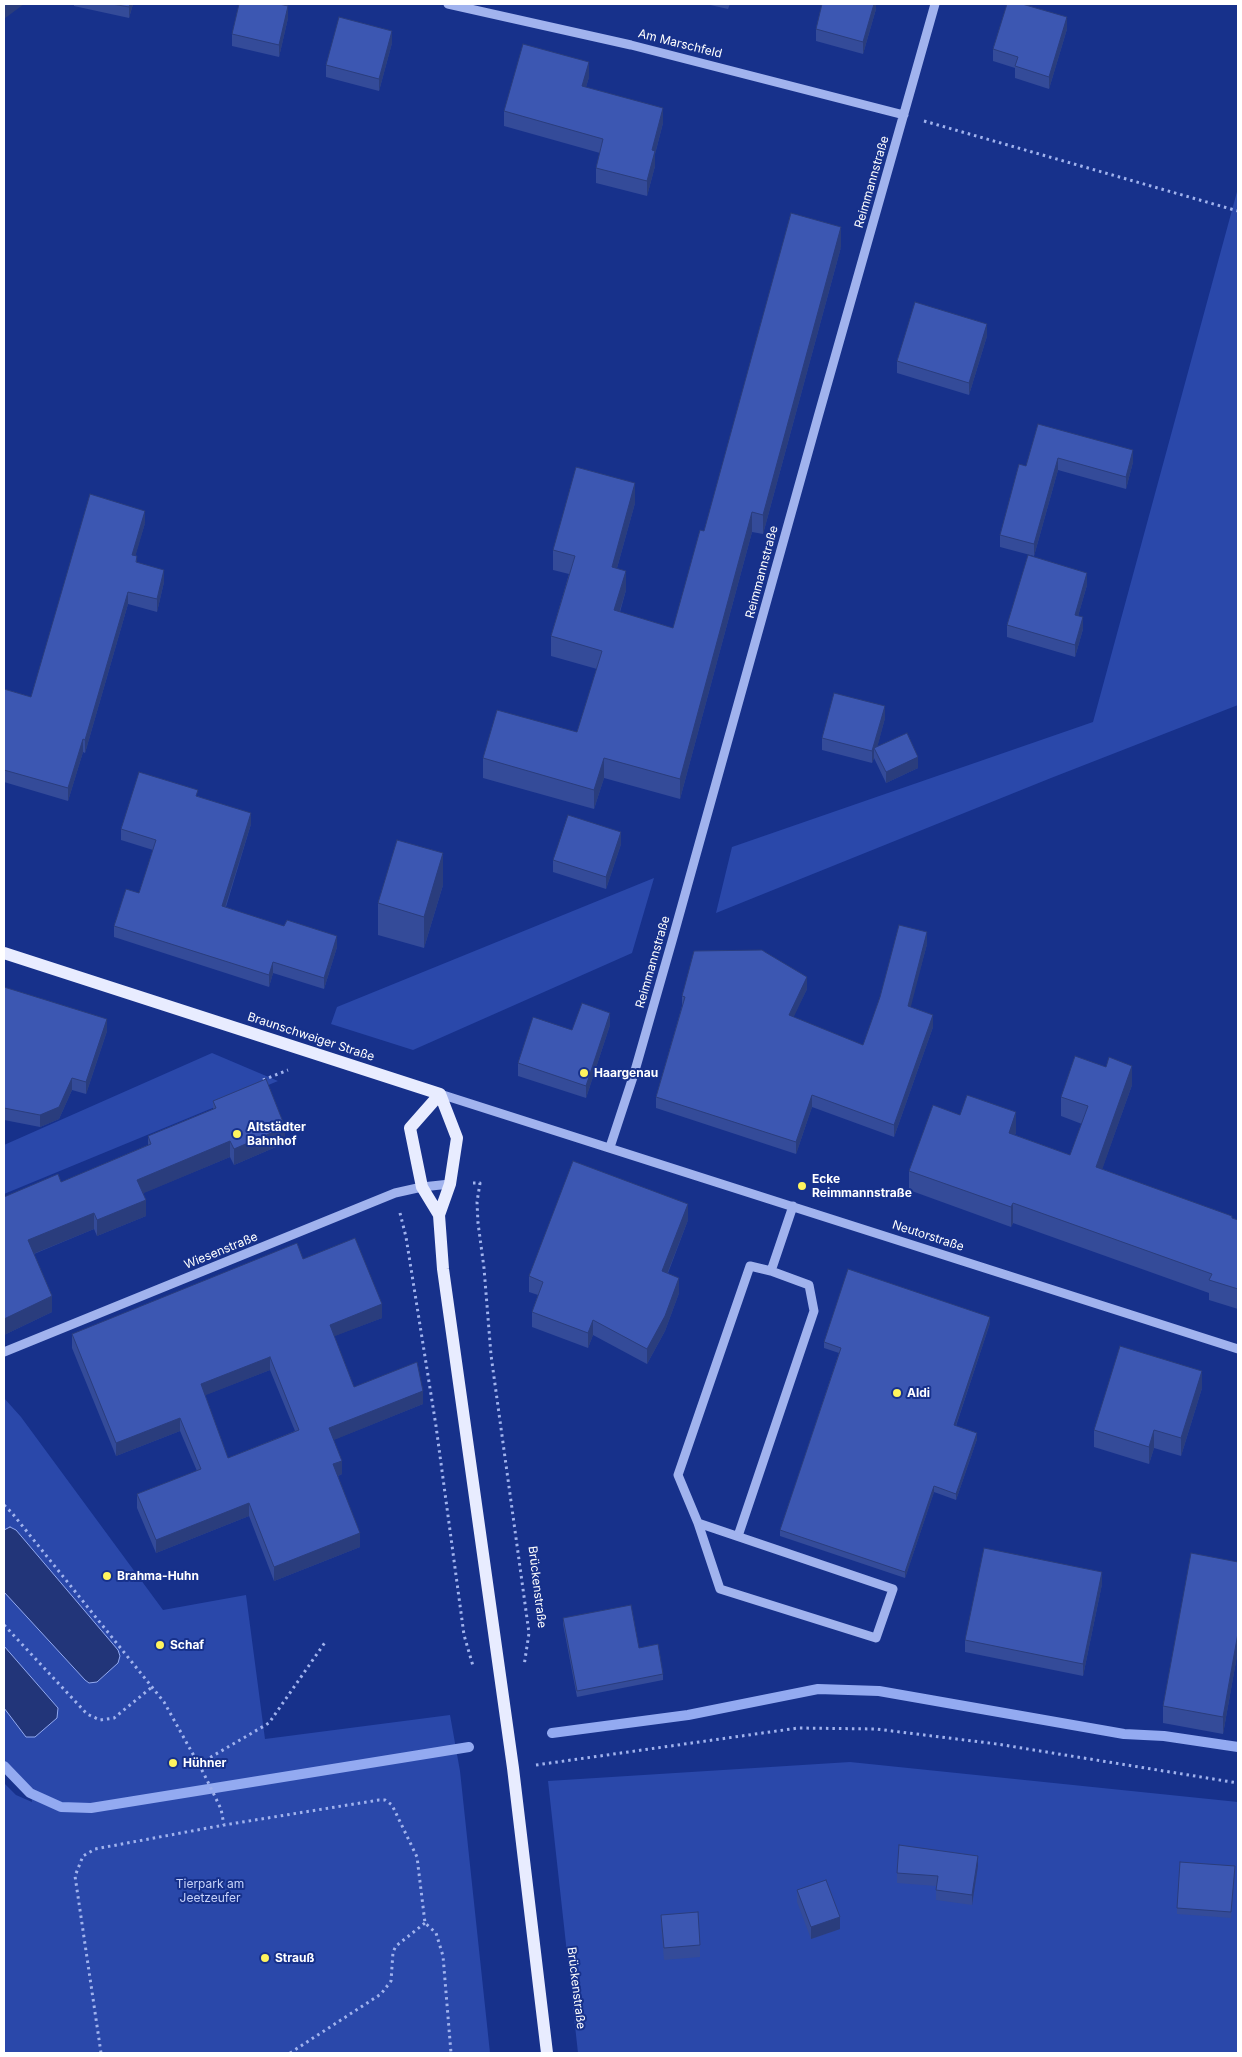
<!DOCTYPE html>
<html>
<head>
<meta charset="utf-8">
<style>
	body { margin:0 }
	#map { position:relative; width:1242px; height:2057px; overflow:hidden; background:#17318b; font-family:Inter,sans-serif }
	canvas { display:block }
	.frame { position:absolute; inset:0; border:5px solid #fff; pointer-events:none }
</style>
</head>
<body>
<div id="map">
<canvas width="1242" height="2057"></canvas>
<div class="frame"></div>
</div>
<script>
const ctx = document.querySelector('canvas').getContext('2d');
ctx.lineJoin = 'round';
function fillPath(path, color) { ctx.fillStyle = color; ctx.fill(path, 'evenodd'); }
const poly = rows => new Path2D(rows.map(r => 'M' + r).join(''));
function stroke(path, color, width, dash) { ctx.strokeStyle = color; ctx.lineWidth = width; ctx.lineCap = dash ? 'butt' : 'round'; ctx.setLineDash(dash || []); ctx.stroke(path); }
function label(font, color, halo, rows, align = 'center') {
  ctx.font = font + ' Inter,sans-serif'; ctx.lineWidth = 4; ctx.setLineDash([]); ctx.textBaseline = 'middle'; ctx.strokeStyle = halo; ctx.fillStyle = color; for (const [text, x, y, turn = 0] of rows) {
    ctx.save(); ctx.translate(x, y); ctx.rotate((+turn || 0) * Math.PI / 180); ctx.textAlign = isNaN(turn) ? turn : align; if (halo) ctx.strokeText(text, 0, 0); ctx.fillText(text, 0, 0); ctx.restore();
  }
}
const green = poly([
	[1238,188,1238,705,1051,778,716,913,732,847,1093,722],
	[654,878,632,953,413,1050,331,1024,337,1007],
	[212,1053,278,1081,4,1194,4,1145],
	[4,1398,21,1417,163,1610,246,1595,265,1739,450,1715,460,1771,490,2053,4,2053,4,1783,16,1795,32,1802,31,1792,4,1764],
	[850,1762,1238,1802,1238,2053,578,2053,548,1781]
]);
const water = poly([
	[10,1527,16,1530,118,1650,120,1656,118,1663,97,1682,89,1683,85,1680,4,1592,4,1530,10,1527],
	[4,1646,58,1708,57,1718,35,1737,26,1737,4,1708,4,1646]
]);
const stream = poly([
	[552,1733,688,1715,818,1689,879,1691,1124,1734,1164,1736,1238,1747],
	[4,1766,30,1793,61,1807,91,1808,469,1747]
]);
const path = poly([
	[924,121,1238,211],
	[263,1080,288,1070],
	[473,1183,480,1183,477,1202,478,1223,484,1268,491,1355,529,1633,524,1666],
	[400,1213,406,1237,436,1426,464,1635,473,1666],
	[4,1505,12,1513,164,1702,204,1774,221,1809,224,1825],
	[4,1625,87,1714,100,1720,114,1718,152,1687],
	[199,1764,269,1723,326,1641],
	[536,1765,798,1728,876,1729,997,1744,1238,1783],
	[101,2053,75,1876,83,1856,95,1849,224,1825,379,1800,385,1800,392,1805,417,1857,425,1923,436,1933,443,1956,451,2053],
	[290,2053,381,1994,391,1981,393,1952,396,1946,425,1923]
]);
const minor = poly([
	[448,4,631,45,904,115],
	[440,1094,1238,1349],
	[610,1147,634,1074,672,941,818,417,935,4],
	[4,1352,395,1193,422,1187,450,1184],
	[698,1523,893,1589,876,1638,720,1589,698,1523,678,1475,750,1266,771,1271,793,1206],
	[738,1536,814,1311,809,1285,771,1271]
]);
const major = poly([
	[4,953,440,1094],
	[440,1094,457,1138,450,1184,439,1215,443,1269,513,1768,547,2053],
	[439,1215,422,1187,410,1128,440,1094]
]);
const wall = poly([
	[74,4,133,4,129,18,74,6],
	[706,4,730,4,728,9],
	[876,4,876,9,863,54,816,41,816,29],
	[288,18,279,57,232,46,232,34],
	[1067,29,1049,89,1015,78,1015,68,993,61,993,49],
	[392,43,379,91,326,77,326,65],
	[589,77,586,87,663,123,655,154,655,166,647,196,596,183,596,168,600,153,504,126,504,111],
	[841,247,763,534,752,532,680,799,604,778,594,809,483,778,483,758,577,732,597,669,551,656,551,636,569,574,553,570,553,550,635,503,617,568,626,590,620,612,673,628,704,531],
	[987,336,969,395,897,373,897,361],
	[1038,424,1133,462,1126,489,1058,470,1034,556,1000,547,1000,535,1026,466],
	[145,523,135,556,137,562,164,582,157,612,128,604,85,753,83,752,68,801,4,782,4,689,31,697],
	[1087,585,1078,616,1083,629,1075,657,1007,637,1007,625],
	[885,718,877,747,918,768,886,783,874,758,872,763,822,750,822,738],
	[198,796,251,824,226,907,337,947,324,989,273,973,269,987,114,937,114,926,139,893,153,850,121,840,121,829],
	[621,844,606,889,553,872,553,860],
	[443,885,424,948,378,935,378,903],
	[927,944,910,1007,933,1027,894,1137,812,1107,796,1154,656,1108,656,1097,682,1006,682,996,807,989,793,1017,863,1045],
	[4,987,107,1031,86,1094,72,1090,59,1119,40,1127,4,1120],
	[610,1025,586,1098,518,1076,518,1063,572,1030],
	[266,1079,285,1127,285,1143,234,1165,230,1157,143,1193,146,1200,146,1216,97,1236,94,1229,34,1254,52,1296,52,1312,4,1335,4,1197,58,1174,61,1182,148,1145,148,1136,213,1109,213,1101],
	[1132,1085,1102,1169,1238,1220,1238,1309,1209,1300,1209,1293,1013,1223,1011,1227,909,1190,909,1171,960,1115,1016,1132,1015,1135,1070,1155,1082,1124,1061,1116,1061,1097],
	[688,1220,668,1273,679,1293,665,1331,647,1364,593,1335,588,1348,532,1327,532,1312,538,1295,529,1292,529,1276],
	[303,1259,382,1318,334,1336,354,1387,423,1404,333,1440,342,1474,338,1476,360,1547,274,1581,249,1516,156,1553,137,1508,137,1494,197,1471,180,1431,116,1456,72,1348,72,1334],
	[270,1370,295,1431,228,1458,205,1395],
	[990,1323,956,1426,977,1439,956,1500,934,1492,905,1578,780,1536,780,1530,839,1353,824,1348,824,1342],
	[1202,1388,1181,1456,1154,1448,1149,1464,1094,1447,1094,1430],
	[1238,1562,1238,1650,1223,1734,1163,1723,1163,1706],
	[1102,1584,1083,1676,965,1652,965,1640],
	[563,1618,639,1648,663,1674,663,1680,577,1697,563,1624],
	[978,1866,972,1905,936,1900,936,1886,897,1883,897,1873],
	[1235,1872,1231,1918,1177,1914,1177,1908],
	[797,1890,840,1929,811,1939,797,1902],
	[661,1915,700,1945,700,1957,664,1960,661,1927]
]);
const shadedWall = poly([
	[8,4,24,4,4,19,4,7],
	[130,4,133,4,129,18,129,7],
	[874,4,876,4,876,9,863,54,863,42],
	[288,6,288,18,279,57,279,45],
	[1067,17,1067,29,1049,89,1049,77],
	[392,31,392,43,379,91,379,79],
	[589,62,589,77,582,101,582,86],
	[663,108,663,123,655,154,655,166,647,196,647,181,652,150],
	[841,227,841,247,763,534,763,515],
	[987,324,987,336,969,395,969,383],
	[1133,450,1133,462,1126,489,1126,477],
	[1058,458,1058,470,1034,556,1034,544],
	[635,483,635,503,612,586,612,567],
	[145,511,145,523,132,568,132,555],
	[752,512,752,532,680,799,680,779],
	[164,570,164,582,157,612,157,599],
	[626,571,626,590,614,630,614,610],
	[1087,573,1087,585,1075,627,1075,615],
	[128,592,128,604,85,753,85,740],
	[1083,617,1083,629,1075,657,1075,645],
	[885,706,885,718,876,752,874,748,874,758,872,763,872,751],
	[83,739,83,752,68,801,68,788],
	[918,757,918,768,886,783,886,772],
	[604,758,604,778,594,809,594,790],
	[251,813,251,824,222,917,222,906],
	[621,832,621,844,606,889,606,877],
	[443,853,443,885,424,948,424,917],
	[927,932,927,944,908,1018,908,1006],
	[337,936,337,947,324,989,324,978],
	[273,962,273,973,269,987,269,975],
	[807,977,807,989,789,1027,789,1015],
	[610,1013,610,1025,586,1098,586,1086],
	[933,1015,933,1027,894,1137,894,1125],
	[107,1019,107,1031,86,1094,86,1082],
	[1132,1066,1132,1085,1096,1187,1096,1167],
	[72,1078,72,1090,59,1119,40,1127,40,1115],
	[812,1095,812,1107,796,1154,796,1142],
	[1016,1112,1016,1132,1009,1152,1009,1133],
	[285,1127,285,1143,234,1165,234,1149],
	[230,1141,230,1157,137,1196,137,1180],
	[146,1200,146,1216,97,1236,97,1220],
	[1013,1203,1013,1223,1011,1227,1011,1207],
	[688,1204,688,1220,662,1287,662,1271],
	[94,1213,94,1229,28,1256,28,1240],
	[679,1278,679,1293,665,1331,647,1364,647,1349],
	[52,1296,52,1312,4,1335,4,1319],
	[382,1304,382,1318,330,1338,330,1325],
	[990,1317,990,1323,954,1431,954,1425],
	[593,1320,593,1335,588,1348,588,1333],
	[270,1357,270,1370,201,1397,201,1384],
	[1202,1371,1202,1388,1181,1456,1181,1438],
	[423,1391,423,1404,329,1442,329,1428],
	[180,1418,180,1431,116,1456,116,1443],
	[1154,1430,1154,1448,1149,1464,1149,1447],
	[977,1433,977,1439,956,1500,956,1494],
	[342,1461,342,1474,333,1478,333,1464],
	[934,1486,934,1492,905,1578,905,1572],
	[249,1503,249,1516,156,1553,156,1540],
	[360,1533,360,1547,274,1581,274,1567],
	[1102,1572,1102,1584,1083,1676,1083,1664],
	[1238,1633,1238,1650,1223,1734,1223,1717],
	[978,1856,978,1866,972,1905,972,1895],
	[840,1917,840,1929,811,1939,811,1927]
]);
const building = poly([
	[4,4,8,4,4,7,4,4],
	[112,4,130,4,129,7,112,4],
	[239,4,279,4,288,6,279,45,232,34,239,4],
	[822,4,874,4,863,42,816,29,822,4],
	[1007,4,1022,4,1067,17,1049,77,1015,66,1018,57,993,49,1007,4],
	[339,17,392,31,379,79,326,65,339,17],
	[523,44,589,62,582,86,663,108,652,150,655,151,647,181,596,168,603,139,504,111,523,44],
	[791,213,841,227,763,515,752,512,680,779,604,758,594,790,483,758,497,710,577,732,602,651,551,636,575,556,553,550,576,467,635,483,612,567,626,571,614,610,673,628,700,530,704,531,791,213],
	[915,302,987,324,969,383,897,361,915,302],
	[1038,424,1133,450,1126,477,1058,458,1034,544,1000,535,1019,464,1026,466,1038,424],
	[90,494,145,511,132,555,137,556,136,562,164,570,157,599,128,592,85,740,83,739,68,788,4,770,4,689,31,697,90,494],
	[1028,555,1087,573,1075,615,1083,617,1075,645,1007,625,1028,555],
	[834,693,885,706,872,751,822,738,834,693],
	[907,733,918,757,886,772,874,748,907,733],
	[139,772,198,790,196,796,251,813,222,906,284,926,287,920,337,936,324,978,273,962,269,975,114,926,126,889,139,893,156,840,121,829,139,772],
	[568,815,621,832,606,877,553,860,568,815],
	[397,840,443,853,424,917,378,903,397,840],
	[899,925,927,932,908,1006,933,1015,894,1125,812,1095,796,1142,656,1097,685,997,682,996,694,951,762,950,765,952,807,977,789,1015,863,1045,880,997,899,925],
	[4,987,107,1019,86,1082,72,1078,59,1107,40,1115,4,1108,4,987],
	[582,1003,610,1013,586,1086,518,1063,533,1017,572,1030,582,1003],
	[1075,1056,1106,1067,1109,1057,1132,1066,1096,1167,1232,1216,1232,1218,1238,1220,1238,1289,1209,1280,1212,1274,1013,1203,1011,1207,909,1171,933,1105,960,1115,967,1095,1016,1112,1009,1133,1070,1155,1088,1106,1061,1097,1075,1056],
	[266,1079,285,1127,234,1149,230,1141,137,1180,146,1200,97,1220,94,1213,28,1240,52,1296,4,1319,4,1197,58,1174,61,1182,151,1144,148,1136,216,1108,213,1101,266,1079],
	[573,1161,688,1204,662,1271,679,1278,665,1316,647,1349,593,1320,588,1333,532,1312,543,1282,529,1276,573,1161],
	[355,1238,382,1304,330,1325,354,1387,417,1362,423,1391,329,1428,342,1461,333,1464,360,1533,274,1567,249,1503,156,1540,137,1494,201,1469,180,1418,116,1443,72,1334,297,1243,303,1259,355,1238],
	[270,1357,299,1430,228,1458,201,1384,270,1357],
	[848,1269,990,1317,954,1425,977,1433,956,1494,934,1486,905,1572,780,1530,841,1348,824,1342,848,1269],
	[1120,1346,1202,1371,1181,1438,1154,1430,1149,1447,1094,1430,1120,1346],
	[984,1548,1102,1572,1083,1664,965,1640,984,1548],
	[1191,1553,1238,1562,1238,1633,1223,1717,1163,1706,1191,1553],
	[631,1605,639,1648,658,1644,663,1674,577,1691,563,1618,631,1605],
	[899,1845,978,1856,972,1895,936,1890,938,1876,897,1873,899,1845],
	[1180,1862,1235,1866,1231,1912,1177,1908,1180,1862],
	[826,1880,840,1917,811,1927,797,1890,826,1880],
	[698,1912,700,1945,664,1948,661,1915,698,1912]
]);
const markers = [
	[584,1073,5,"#fff45e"],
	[237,1134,5,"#fff45e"],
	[802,1186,5,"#fff45e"],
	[897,1393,5,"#fff45e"],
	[107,1576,5,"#fff45e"],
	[160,1645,5,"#fff45e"],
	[173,1763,5,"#fff45e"],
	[265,1958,5,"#fff45e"]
];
const streetNames = [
	["Am Marschfeld",680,44,14],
	["Reimmannstraße",872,182,-74],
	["Reimmannstraße",762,572,-75],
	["Reimmannstraße",653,962,-74],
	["Braunschweiger Straße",311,1037,18],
	["Neutorstraße",928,1236,18],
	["Wiesenstraße",221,1251,-22],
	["Brückenstraße",537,1587,83],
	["Brückenstraße",576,1988,83]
];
const poiNames = [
	["Haargenau",594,1073],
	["Altstädter",247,1127],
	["Bahnhof",247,1141],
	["Ecke",812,1179],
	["Reimmannstraße",812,1193],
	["Aldi",907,1393],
	["Brahma-Huhn",117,1576],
	["Schaf",170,1645],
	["Hühner",183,1763],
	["Strauß",275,1958]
];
const parkNames = [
	["Tierpark am",210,1884],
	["Jeetzeufer",210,1898]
];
fillPath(green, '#2a48aa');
fillPath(water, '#223579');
stroke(water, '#93aaf1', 1);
stroke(stream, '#93aaf1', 10);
stroke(path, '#a1b3ee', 3, [2.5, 4]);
stroke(minor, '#a1b3ee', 9);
stroke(major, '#e8ecff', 12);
fillPath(wall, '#344b99');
fillPath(shadedWall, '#2a3d7d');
fillPath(building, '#3c57b2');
stroke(building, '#2a3d7d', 1);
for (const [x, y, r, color] of markers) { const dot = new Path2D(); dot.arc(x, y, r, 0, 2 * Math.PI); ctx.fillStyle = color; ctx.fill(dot); stroke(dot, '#17318b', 2); }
label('12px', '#fff', '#17318b', streetNames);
label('bold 12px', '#fff', '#17318b', poiNames, 'left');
label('12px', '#c7d3fa', '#17318b', parkNames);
</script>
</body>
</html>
